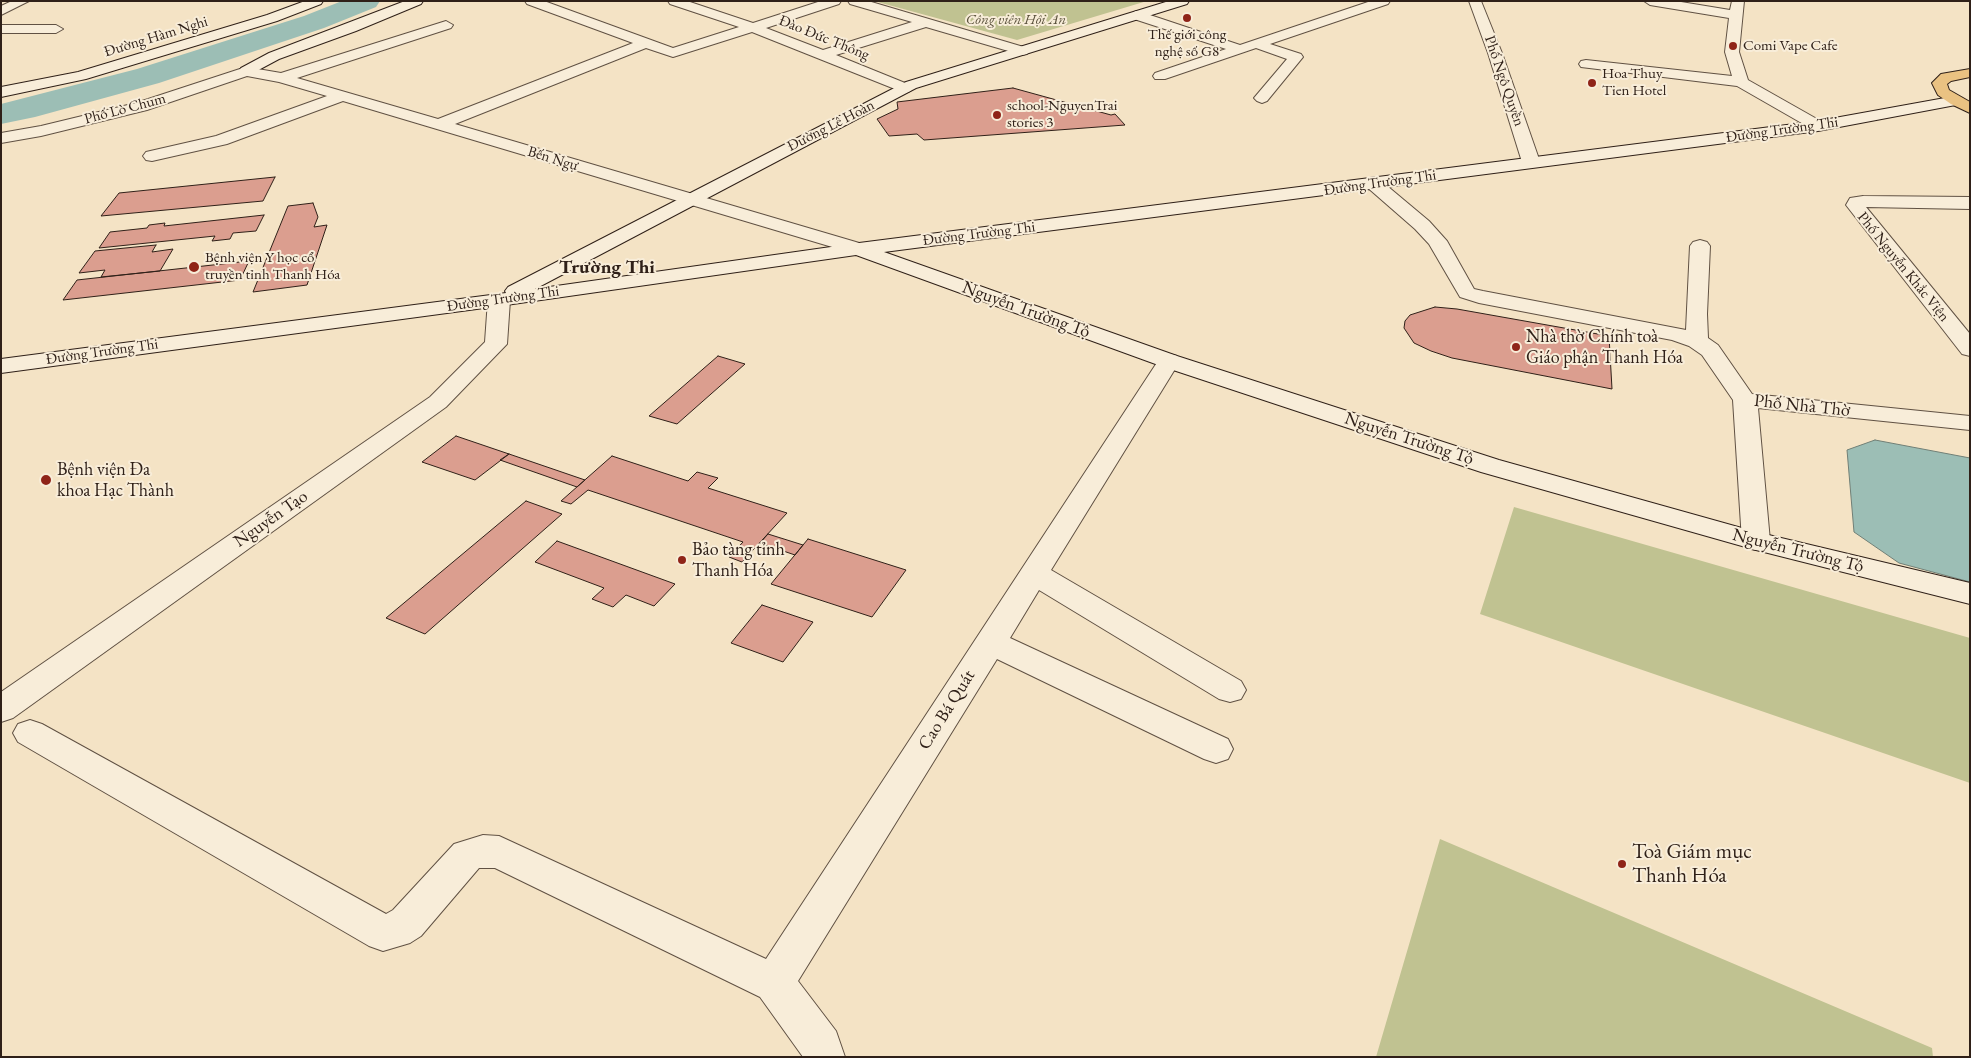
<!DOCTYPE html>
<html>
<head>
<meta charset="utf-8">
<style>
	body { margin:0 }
	#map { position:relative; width:1971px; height:1058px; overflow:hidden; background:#f4e3c5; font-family:"EB Garamond",serif }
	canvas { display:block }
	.frame { position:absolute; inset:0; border:2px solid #2f2018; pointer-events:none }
</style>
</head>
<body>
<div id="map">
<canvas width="1971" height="1058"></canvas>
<div class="frame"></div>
</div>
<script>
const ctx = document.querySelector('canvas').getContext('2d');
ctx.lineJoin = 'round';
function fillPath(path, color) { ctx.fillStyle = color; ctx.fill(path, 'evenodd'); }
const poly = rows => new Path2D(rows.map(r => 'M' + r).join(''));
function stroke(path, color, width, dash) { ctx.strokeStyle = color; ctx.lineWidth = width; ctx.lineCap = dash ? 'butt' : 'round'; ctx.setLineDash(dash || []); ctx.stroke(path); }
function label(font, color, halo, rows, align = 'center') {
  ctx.font = font + ' "EB Garamond",serif'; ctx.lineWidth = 4; ctx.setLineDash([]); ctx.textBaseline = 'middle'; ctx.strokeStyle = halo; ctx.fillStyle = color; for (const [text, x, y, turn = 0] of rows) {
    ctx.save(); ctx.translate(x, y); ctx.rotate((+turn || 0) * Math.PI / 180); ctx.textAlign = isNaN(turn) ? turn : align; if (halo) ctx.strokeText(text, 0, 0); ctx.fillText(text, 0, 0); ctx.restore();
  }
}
const green = poly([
	[874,1,1147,1,1017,40],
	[1514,507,1970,638,1970,783,1480,614],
	[1440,839,1932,1048,1933,1057,1376,1057]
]);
const water = poly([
	[1875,440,1970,458,1970,582,1899,563,1854,532,1847,450,1875,440]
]);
const river = poly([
	[342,1,380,1,376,7,324,28,159,83,35,117,1,124,1,104,137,69,304,16,342,1]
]);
const building = poly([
	[1013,88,1111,115,1115,114,1125,125,924,140,917,134,889,136,877,119,898,109,897,102,1013,88],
	[275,177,263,201,101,216,119,193,275,177],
	[313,203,318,217,314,227,327,225,307,285,253,292,288,206,313,203],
	[264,215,256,231,233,233,230,239,212,241,215,236,99,248,110,232,147,228,149,225,165,223,164,226,264,215],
	[156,245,152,252,173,249,160,271,101,277,105,270,79,273,95,251,156,245],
	[249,261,240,280,63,300,77,280,249,261],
	[1435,307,1457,309,1609,336,1612,389,1452,358,1431,351,1414,343,1404,328,1405,321,1410,315,1435,307],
	[718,356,745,364,677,424,649,416,718,356],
	[456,436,509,454,475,480,422,462,456,436],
	[509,454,585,480,577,487,500,460,509,454],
	[612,456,688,481,697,472,718,478,708,488,787,513,742,562,729,557,743,542,588,490,571,504,561,501,612,456],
	[526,501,562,514,425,634,386,618,526,501],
	[768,534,803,545,795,555,760,543,768,534],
	[808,539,906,570,872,617,771,584,808,539],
	[557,541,675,584,654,606,626,595,613,607,592,599,604,588,535,562,557,541],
	[762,605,813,622,783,662,731,643,762,605]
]);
const street = poly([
	[12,1,29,1,1,15,1,6,12,1],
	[525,1,544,1,673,48,739,27,670,4,668,1,687,1,753,23,821,1,841,1,839,4,766,28,823,50,912,22,850,4,848,1,868,1,1027,48,1029,51,1027,54,1022,55,926,27,836,55,910,85,913,88,910,91,905,93,752,32,673,57,646,48,455,124,866,245,869,249,866,253,859,255,343,101,227,144,152,161,146,160,143,156,146,152,216,136,327,96,279,82,247,76,147,110,41,136,1,143,1,133,41,126,136,103,246,67,281,73,446,21,453,25,451,28,297,78,438,119,633,43,527,4,525,1],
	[1371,1,1390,1,1388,4,1270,44,1301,54,1303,57,1267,101,1262,103,1257,101,1254,98,1287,59,1256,48,1165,79,1155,79,1153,76,1155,73,1226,49,1131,18,1129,15,1136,11,1141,12,1240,45,1371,1],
	[1469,1,1481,1,1502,53,1540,162,1537,166,1531,167,1525,166,1522,162,1488,53,1469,1],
	[1644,1,1675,1,1730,10,1732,1,1744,1,1739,52,1748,80,1824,123,1826,126,1824,129,1812,129,1737,86,1581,67,1579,64,1581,61,1586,60,1732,76,1725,52,1729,18,1650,5,1644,1],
	[1,25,56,25,63,29,56,33,1,33,1,25],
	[1374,179,1380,180,1429,221,1447,241,1474,289,1483,291,1686,330,1690,246,1693,242,1700,240,1707,242,1710,246,1707,314,1708,338,1718,345,1752,394,1970,416,1970,430,1758,408,1770,541,1766,548,1756,550,1746,548,1742,541,1733,400,1702,355,1689,346,1672,340,1479,303,1460,297,1429,244,1415,229,1368,188,1365,184,1368,180,1374,179],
	[1863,196,1970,197,1970,209,1866,207,1970,334,1970,356,1962,354,1846,205,1850,198,1863,196],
	[499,294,506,296,510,300,507,344,446,407,13,718,1,722,1,692,430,397,485,342,488,300,492,296,499,294],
	[1169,354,1177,356,1180,361,1051,570,1241,681,1246,690,1241,699,1230,702,1219,699,1039,590,1010,638,1228,739,1233,749,1228,759,1216,763,1204,759,997,659,798,981,836,1031,845,1057,803,1057,760,997,495,868,479,868,421,936,410,943,383,951,369,946,18,742,13,733,18,724,30,720,42,724,386,914,393,910,454,844,483,835,499,836,766,959,1158,361,1161,356,1169,354]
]);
const secondary = poly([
	[305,1,323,1,321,4,277,21,86,79,1,97,1,87,78,72,267,15,305,1],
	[405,1,423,1,421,4,356,31,279,59,251,74,246,75,241,74,239,71,241,68,269,53,405,1],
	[1169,1,1189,1,1187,4,916,88,535,289,859,243,1818,121,1956,96,1961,98,1964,101,1961,104,1818,131,884,252,1177,356,1499,460,1756,532,1970,583,1970,604,1756,550,1481,472,1161,366,856,255,499,306,1,373,1,359,506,293,505,291,508,287,906,82,1169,1]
]);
const highway = poly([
	[1970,69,1970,77,1951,81,1947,84,1949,90,1970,102,1970,113,1951,104,1938,95,1932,83,1941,74,1970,69]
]);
const markers = [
	[1187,18,5,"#8f2418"],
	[1733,46,5,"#8f2418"],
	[1592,83,5,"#8f2418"],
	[997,115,5,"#8f2418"],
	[194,267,6,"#8f2418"],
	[1516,347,5,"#8f2418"],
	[46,480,6,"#8f2418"],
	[682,560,5,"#8f2418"],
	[1622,864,5,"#8f2418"]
];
const farParknames = [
	["Công viên Hội An",1016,20]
];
const farPoinames = [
	["Thế giới công",1187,35,"center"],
	["nghệ số G8",1187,52,"center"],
	["Comi Vape Cafe",1743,46],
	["Hoa Thuy",1602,74],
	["Tien Hotel",1602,91],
	["school-NguyenTrai",1007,106],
	["stories 3",1007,123],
	["Bệnh viện Y học cổ",205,258],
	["truyền tỉnh Thanh Hóa",205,275]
];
const farStreetnames = [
	["Đường Hàm Nghi",156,37,-17],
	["Đào Đức Thông",824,38,22],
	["Phố Ngô Quyền",1504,81,71],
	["Phố Lò Chum",125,109,-15],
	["Đường Lê Hoàn",831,126,-27],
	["Đường Trường Thi",1782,130,-8],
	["Bến Ngự",553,159,17],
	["Đường Trường Thi",1380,183,-8],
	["Đường Trường Thi",979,234,-7],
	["Phố Nguyễn Khắc Viện",1903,267,51],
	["Đường Trường Thi",503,299,-8],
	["Đường Trường Thi",102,352,-8]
];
const streetNames = [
	["Nguyễn Trường Tộ",1026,310,20],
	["Phố Nhà Thờ",1802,406,6],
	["Nguyễn Trường Tộ",1409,439,18],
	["Nguyễn Tạo",271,519,-35],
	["Nguyễn Trường Tộ",1798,551,14],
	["Cao Bá Quát",947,710,-58]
];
const poiNames = [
	["Nhà thờ Chính toà",1526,337],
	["Giáo phận Thanh Hóa",1526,358],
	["Bệnh viện Đa",57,470],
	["khoa Hạc Thành",57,491],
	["Bảo tàng tỉnh",692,550],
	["Thanh Hóa",692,571]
];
const farDistrictnames = [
	["Trường Thi",607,268]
];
const nearPoinames = [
	["Toà Giám mục",1632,852],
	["Thanh Hóa",1632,876]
];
fillPath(green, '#c0c291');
fillPath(water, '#9cbeb5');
stroke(water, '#707f76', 1);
fillPath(river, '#9cbeb5');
fillPath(building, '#db9e8f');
stroke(building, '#2f2018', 1);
stroke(street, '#605143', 2);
stroke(secondary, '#2f2018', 2);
stroke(highway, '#2f2018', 2);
fillPath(street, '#f8edd9');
fillPath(secondary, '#f8edd9');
fillPath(highway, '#eac282');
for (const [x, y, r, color] of markers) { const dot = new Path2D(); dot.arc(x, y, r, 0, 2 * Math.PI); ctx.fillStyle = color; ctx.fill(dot); stroke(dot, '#f8edd9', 2); }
label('italic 15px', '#5a513c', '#f8edd9', farParknames);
label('15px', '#2f2018', '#f8edd9', farPoinames, 'left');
label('15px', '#2f2018', '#f8edd9', farStreetnames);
label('18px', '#2f2018', '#f8edd9', streetNames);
label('18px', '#2f2018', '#f8edd9', poiNames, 'left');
label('bold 19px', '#2f2018', '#f8edd9', farDistrictnames);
label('21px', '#2f2018', '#f8edd9', nearPoinames, 'left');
</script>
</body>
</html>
